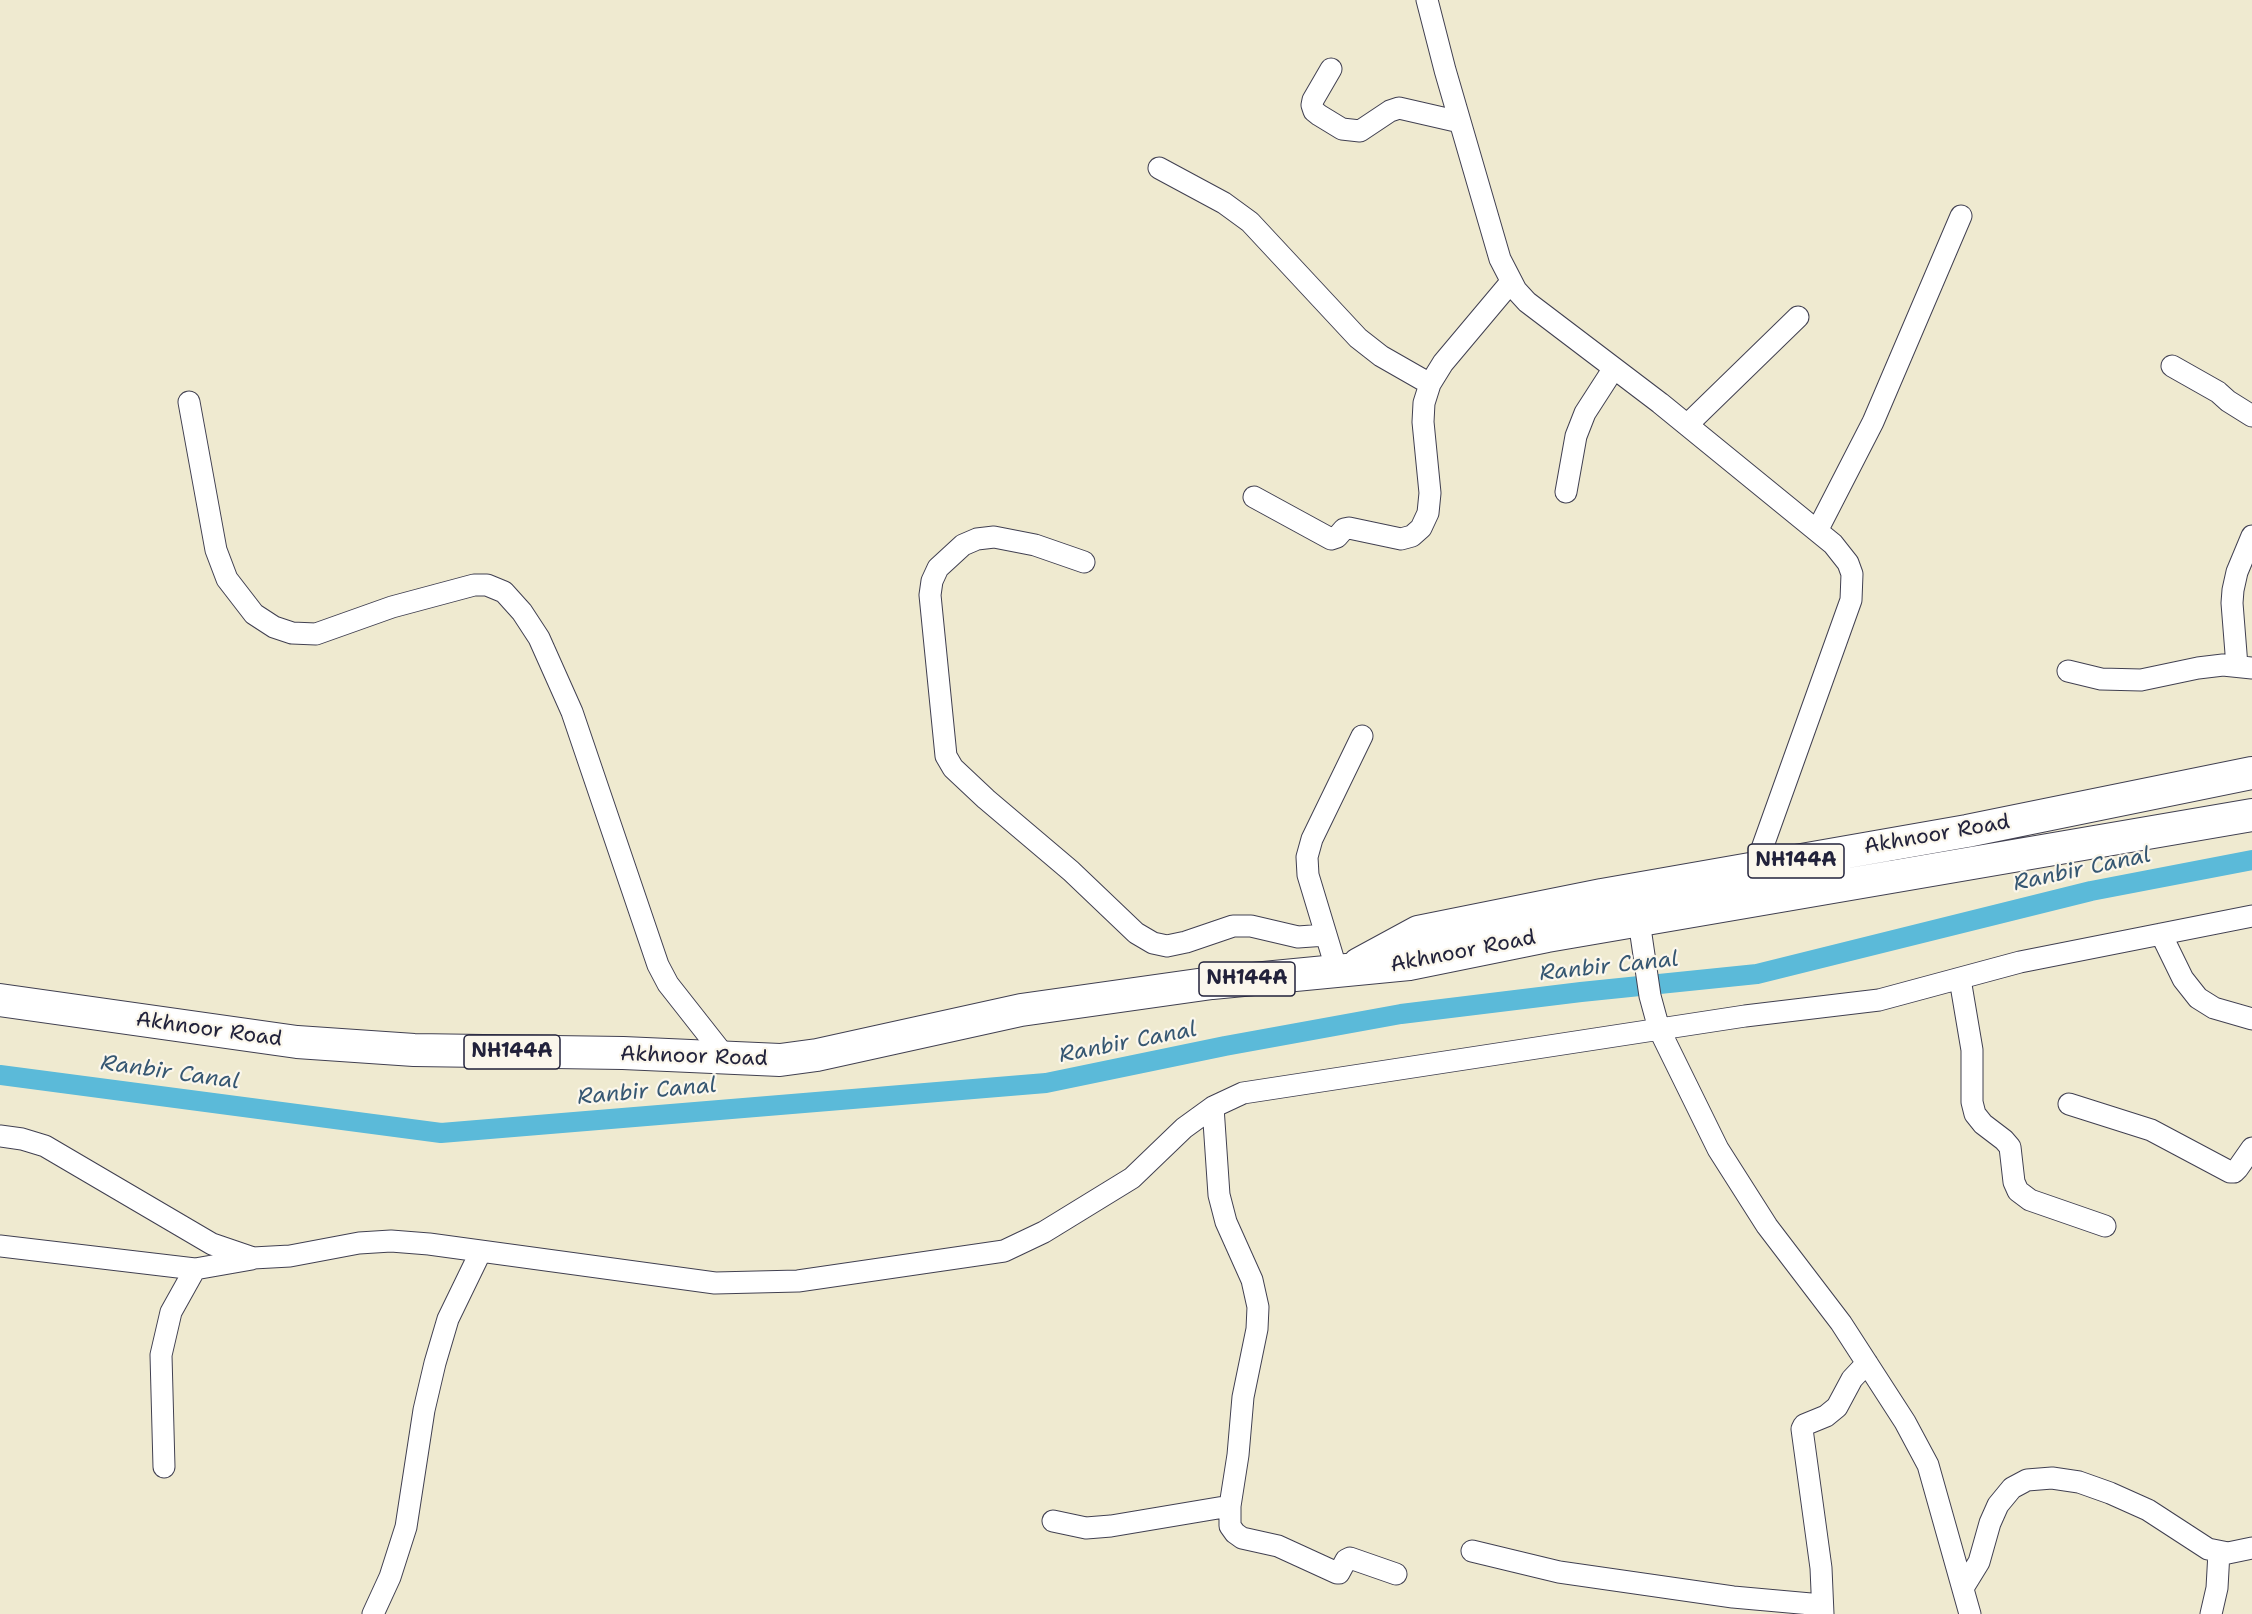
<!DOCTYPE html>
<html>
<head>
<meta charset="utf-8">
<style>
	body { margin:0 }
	canvas { display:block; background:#efead0 }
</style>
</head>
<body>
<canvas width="2252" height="1614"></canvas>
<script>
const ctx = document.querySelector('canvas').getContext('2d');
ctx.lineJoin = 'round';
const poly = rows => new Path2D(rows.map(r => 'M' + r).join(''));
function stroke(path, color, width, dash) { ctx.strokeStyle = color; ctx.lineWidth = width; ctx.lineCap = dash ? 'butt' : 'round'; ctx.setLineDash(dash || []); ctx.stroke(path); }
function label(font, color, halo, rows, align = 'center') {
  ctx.font = font + ' "Shantell Sans",sans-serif'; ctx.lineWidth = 4.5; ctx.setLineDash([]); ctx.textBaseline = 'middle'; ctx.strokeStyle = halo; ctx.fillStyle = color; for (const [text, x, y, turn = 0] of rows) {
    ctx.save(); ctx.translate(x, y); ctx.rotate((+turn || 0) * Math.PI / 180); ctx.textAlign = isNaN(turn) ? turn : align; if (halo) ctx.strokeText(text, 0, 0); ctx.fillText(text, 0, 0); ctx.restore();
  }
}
const canal = poly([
	[0,1075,441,1133,1046,1083,1225,1046,1401,1014,1581,992,1757,974,2091,891,2252,860]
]);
const minor = poly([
	[1427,0,1445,70,1500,259,1516,290,1527,302,1660,403,1833,544,1848,563,1852,574,1851,600,1755,868],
	[1331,69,1313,100,1312,105,1314,111,1319,115,1342,129,1360,131,1390,111,1399,108,1460,122],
	[1159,168,1224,203,1250,222,1358,338,1381,356,1430,384],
	[2172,366,2218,392,2228,401,2252,416],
	[189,402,216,550,227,579,254,614,274,627,292,633,316,634,392,607,474,585,487,585,504,592,522,612,539,638,572,712,658,965,668,984,727,1059],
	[1687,425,1798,317],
	[1566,492,1576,436,1585,413,1614,368],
	[1254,497,1331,539,1337,537,1344,529,1349,528,1401,539,1412,536,1421,528,1428,513,1430,493,1423,422,1424,403,1430,384,1443,363,1511,282],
	[1817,531,1873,422,1961,216],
	[1084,562,1035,545,994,537,977,539,963,545,938,568,932,581,930,595,946,756,953,768,986,799,1071,871,1136,933,1153,943,1167,946,1186,942,1233,926,1251,926,1298,937,1326,935],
	[2237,666,2232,603,2233,590,2237,572,2252,536],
	[2068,671,2101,679,2141,680,2198,668,2223,665,2252,668],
	[1639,921,1650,996,1659,1029,1718,1149,1767,1226,1841,1323,1905,1422,1928,1465,1970,1614],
	[2161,934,2183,979,2198,998,2214,1008,2252,1019],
	[1337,971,1308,875,1307,857,1312,839,1362,736],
	[1960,979,1972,1050,1972,1102,1975,1114,1983,1124,2004,1140,2010,1147,2014,1182,2018,1191,2030,1200,2105,1226],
	[2069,1104,2151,1130,2230,1172,2234,1172,2238,1168,2252,1148],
	[1213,1107,1219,1195,1226,1222,1252,1280,1258,1307,1257,1329,1243,1397,1238,1455,1230,1506,1230,1526,1235,1533,1242,1538,1278,1546,1337,1573,1339,1573,1346,1560,1350,1558,1396,1574],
	[0,1136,22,1139,45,1146,212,1244,253,1258,290,1256,359,1243,391,1241,429,1244,715,1283,798,1281,1004,1251,1044,1232,1132,1178,1184,1128,1213,1107,1243,1093,1745,1016,1879,1000,2020,962,2252,916],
	[0,1246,195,1269,252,1259],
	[164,1467,161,1355,171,1312,195,1269],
	[1053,1521,1086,1528,1111,1526,1230,1506],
	[1472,1551,1559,1572,1733,1597,1822,1605],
	[1963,1588,1979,1562,1990,1523,1998,1505,2012,1488,2027,1480,2052,1478,2079,1482,2110,1493,2148,1510,2208,1549,2228,1553,2252,1548],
	[373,1614,390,1577,406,1527,424,1410,435,1363,448,1319,481,1251],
	[1823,1614,1821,1568,1802,1429,1804,1425,1826,1416,1837,1407,1852,1379,1867,1363],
	[2211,1614,2217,1588,2219,1552]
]);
const highway = poly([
	[1359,964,1418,932,1602,895,1967,831,2252,773],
	[0,1000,297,1042,414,1050,623,1053,780,1060,817,1055,1021,1010,1212,983,1409,964,1547,936,2252,815]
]);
const shields = [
	[1796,861,96],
	[1247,979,96],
	[512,1052,96]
];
const shieldNames = [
	["NH144A",1796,861],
	["NH144A",1247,979],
	["NH144A",512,1052]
];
const streetNames = [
	["Akhnoor Road",1937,835,-10],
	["Akhnoor Road",1463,952,-11],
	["Akhnoor Road",209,1030,8],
	["Akhnoor Road",694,1057,2]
];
const waterNames = [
	["Ranbir Canal",2082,870,-12],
	["Ranbir Canal",1609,967,-6],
	["Ranbir Canal",1128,1043,-11],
	["Ranbir Canal",170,1073,8],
	["Ranbir Canal",647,1092,-5]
];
stroke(canal, '#5bbad9', 20);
stroke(minor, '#414051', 23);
stroke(highway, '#414051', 34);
stroke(minor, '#fff', 21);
stroke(highway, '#fff', 32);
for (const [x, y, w] of shields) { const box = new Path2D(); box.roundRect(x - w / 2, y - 17, w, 34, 4.5); ctx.fillStyle = '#fbf7ec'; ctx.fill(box); stroke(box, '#22223b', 1.5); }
label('bold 20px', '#22223b', null, shieldNames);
label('21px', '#22223b', '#fbf7ec', streetNames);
label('italic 22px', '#365772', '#fbf7ec', waterNames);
</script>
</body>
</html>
